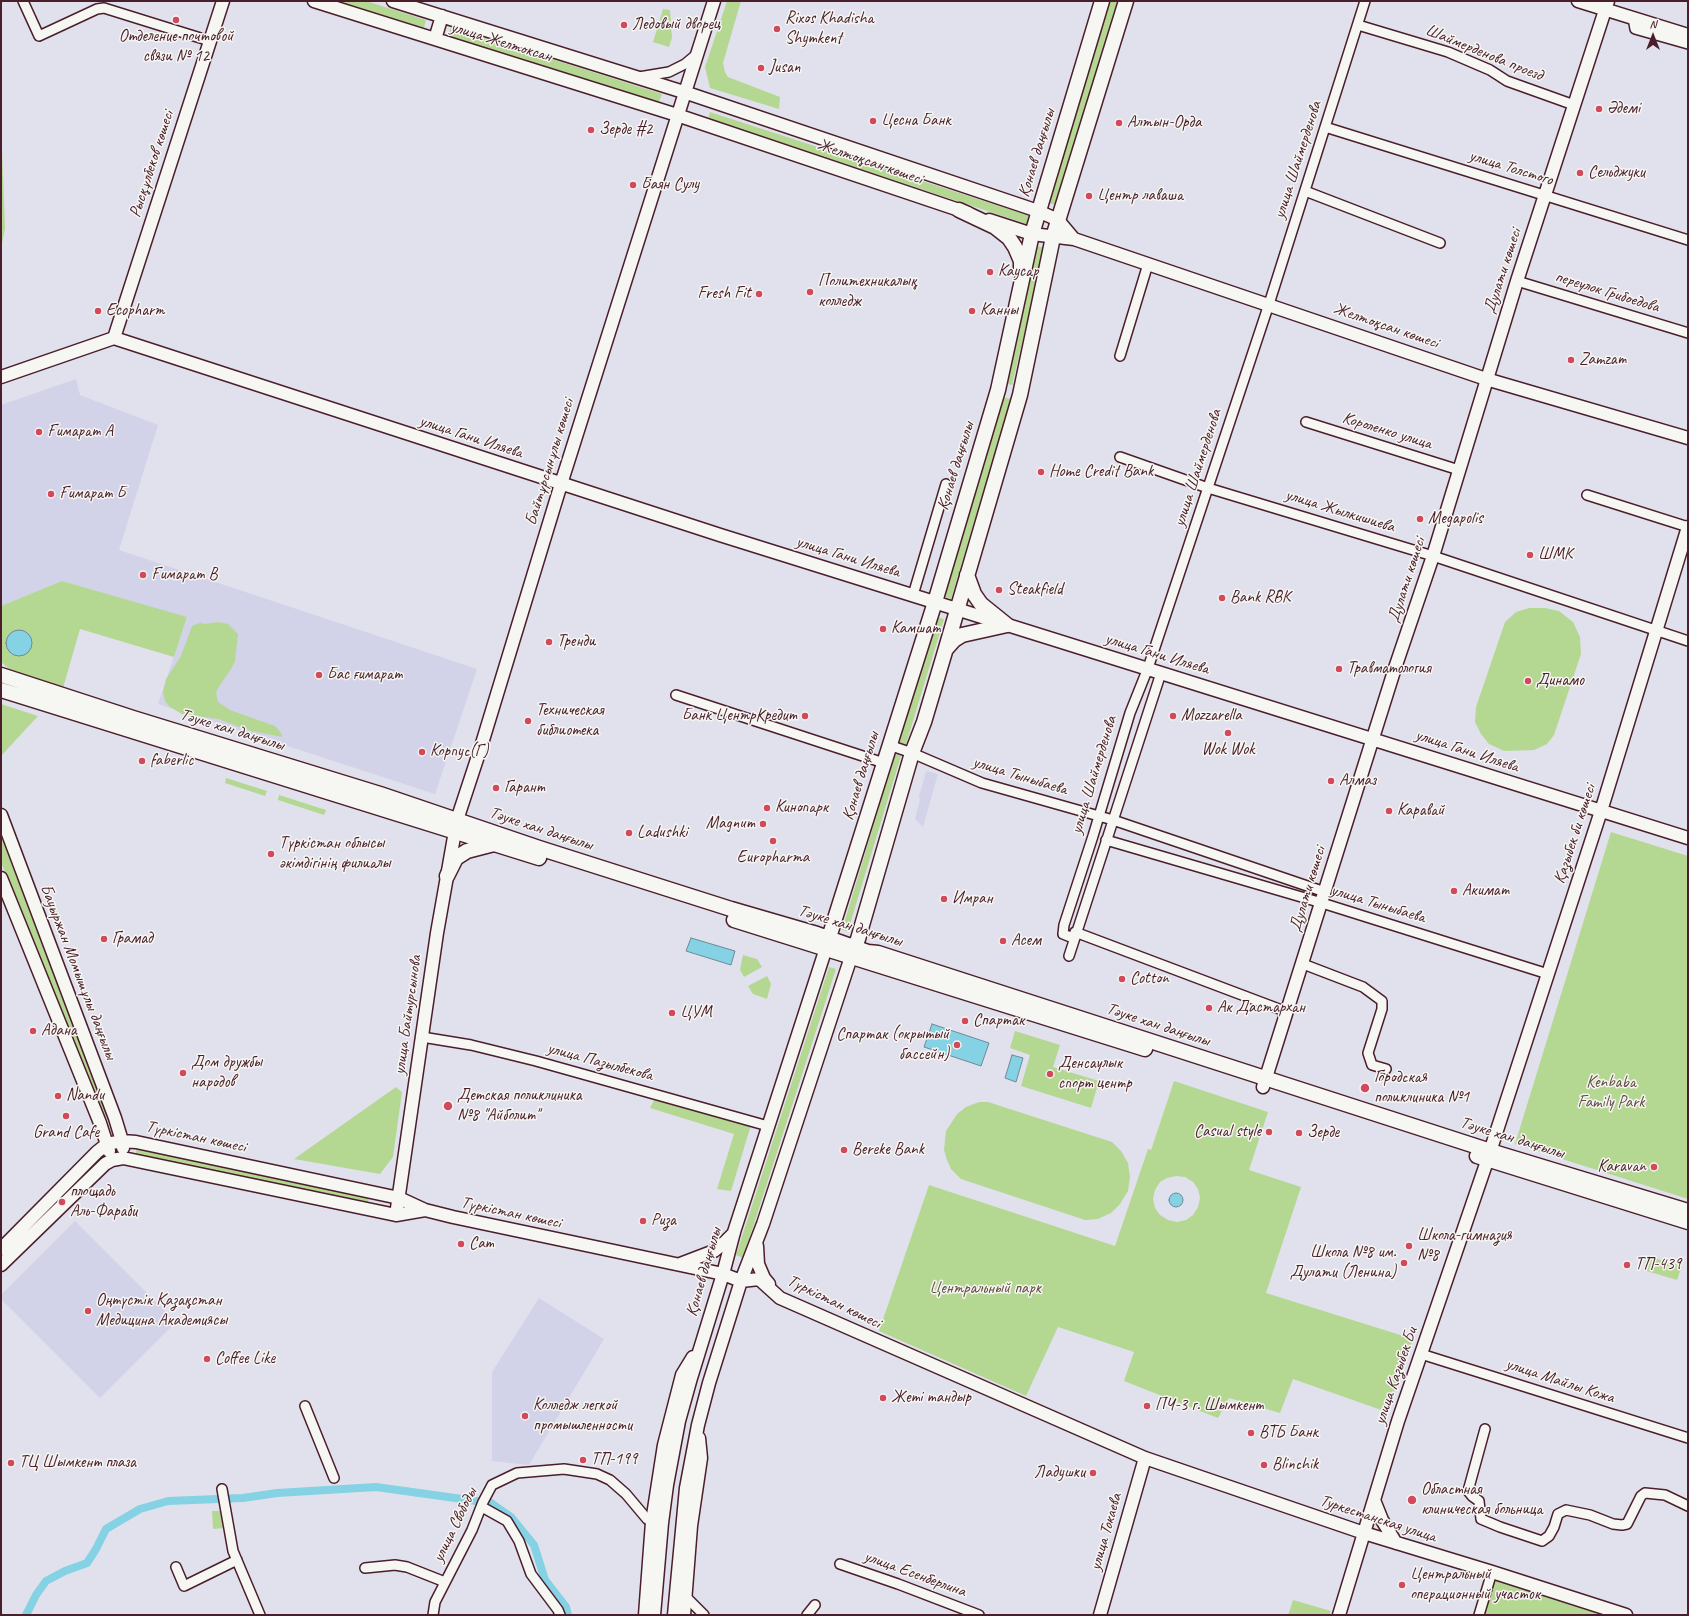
<!DOCTYPE html>
<html>
<head>
<meta charset="utf-8">
<style>
	body { margin:0 }
	#map { position:relative; width:1689px; height:1616px; overflow:hidden; background:#e1e1ed; font-family:Caveat,sans-serif }
	canvas { display:block }
	.frame { position:absolute; inset:0; border:2px solid #4a1f2b; pointer-events:none }
	.north { position:absolute; left:1633px; top:16px; width:40px; height:40px; -webkit-text-stroke:3px #f6f6f2; paint-order:stroke; rotate:0deg; font-size:11px; font-weight:700; line-height:16px; text-align:center; color:#4a1f2b }
	.north::after { content:''; display:block; margin:auto; width:14px; height:18px; background:#4a1f2b; clip-path:polygon(50% 0,100% 100%,50% 72%,0 100%) }
</style>
</head>
<body>
<div id="map">
<canvas width="1689" height="1616"></canvas>
<div class="frame"></div>
<div class="north">N</div>
</div>
<script>
const ctx = document.querySelector('canvas').getContext('2d');
ctx.lineJoin = 'round';
function fillPath(path, color) { ctx.fillStyle = color; ctx.fill(path, 'evenodd'); }
const poly = rows => new Path2D(rows.map(r => 'M' + r).join(''));
function stroke(path, color, width, dash) { ctx.strokeStyle = color; ctx.lineWidth = width; ctx.lineCap = dash ? 'butt' : 'round'; ctx.setLineDash(dash || []); ctx.stroke(path); }
function label(font, color, halo, rows, align = 'center') {
  ctx.font = font + ' Caveat,sans-serif'; ctx.lineWidth = 3; ctx.setLineDash([]); ctx.textBaseline = 'middle'; ctx.strokeStyle = halo; ctx.fillStyle = color; for (const [text, x, y, turn = 0] of rows) {
    ctx.save(); ctx.translate(x, y); ctx.rotate((+turn || 0) * Math.PI / 180); ctx.textAlign = isNaN(turn) ? turn : align; if (halo) ctx.strokeText(text, 0, 0); ctx.fillText(text, 0, 0); ctx.restore();
  }
}
const built = poly([
	[76,379,80,395,158,425,119,550,477,669,435,794,158,704,187,618,62,581,1,606,1,405],
	[927,771,938,774,923,827,915,819,920,800,919,796,926,772],
	[75,1221,176,1322,100,1398,1,1299,1,1295],
	[539,1298,604,1339,529,1465,492,1461,492,1372]
]);
const green = poly([
	[337,1,366,1,426,20,424,28],
	[727,1,741,1,723,63,725,72,728,77,780,97,779,109,710,88,705,67],
	[1109,1,1118,1,1056,205,1048,203],
	[663,9,670,10,672,38,669,47,653,42],
	[451,27,662,94,659,102,448,36],
	[710,112,1030,216,1027,224,708,119],
	[1,122,5,228,1,249],
	[1037,246,1045,248,1012,385,1004,383],
	[1003,397,1011,399,951,599,943,596],
	[62,581,187,617,174,657,80,629,63,688,13,672,1,662,1,606],
	[1529,608,1545,608,1559,611,1573,622,1580,637,1581,654,1554,735,1547,744,1534,750,1504,751,1489,744,1481,734,1475,722,1476,707,1505,622,1516,612],
	[937,617,944,619,906,744,899,743],
	[218,622,228,624,238,634,235,661,231,669,218,688,216,693,218,702,230,710,275,726,281,733,282,737,251,731,218,719,182,714,170,707,165,701,163,692,166,679,181,656,192,626,200,623,205,624],
	[1,704,38,716,1,756],
	[895,754,901,756,848,931,842,930],
	[226,778,267,791,265,796,225,783],
	[279,795,326,810,324,815,278,800],
	[1611,832,1688,856,1688,1199,1515,1144],
	[1,835,111,1114,103,1118,1,862],
	[743,955,757,959,762,967,744,977,740,970],
	[829,967,836,969,743,1258,736,1255],
	[767,976,771,984,767,999,753,994,748,986],
	[1015,1031,1060,1045,1053,1067,1099,1081,1091,1108,1021,1086,1030,1055,1010,1048],
	[1174,1081,1268,1112,1249,1170,1301,1187,1266,1293,1413,1339,1387,1412,1293,1379,1280,1413,1229,1398,1218,1418,1124,1381,1134,1352,1058,1327,1026,1396,879,1331,929,1185,1115,1246,1148,1149,1151,1150],
	[1176,1176,1185,1177,1193,1182,1198,1189,1200,1198,1198,1207,1193,1215,1186,1220,1177,1222,1168,1220,1160,1215,1155,1208,1153,1199,1155,1190,1160,1182,1167,1178],
	[396,1087,402,1092,393,1157,380,1174,294,1159],
	[656,1096,751,1125,731,1191,717,1189,734,1134,650,1108],
	[979,1102,988,1102,1112,1142,1121,1151,1128,1163,1130,1177,1128,1191,1120,1204,1111,1213,1098,1219,1085,1220,961,1179,951,1169,947,1160,944,1150,946,1131,957,1114,966,1107],
	[137,1146,370,1192,367,1207,135,1158],
	[1647,1256,1682,1266,1677,1280,1643,1270],
	[212,1511,223,1511,224,1528,213,1529],
	[1493,1577,1611,1615,1481,1615],
	[1293,1600,1331,1611,1329,1615,1288,1615]
]);
const water = poly([
	'6 643a13 13 0 1 1 26 0a13 13 0 1 1-26 0Z',
	[691,938,735,951,731,965,686,951,691,938],
	[932,1024,989,1043,981,1066,924,1047,932,1024],
	[1012,1055,1023,1058,1016,1082,1005,1078,1012,1055],
	'1169 1200a7 7 0 1 1 14 0a7 7 0 1 1-14 0Z'
]);
const canal = poly([
	[26,1615,36,1595,46,1581,65,1571,87,1563,96,1549,106,1529,140,1509,168,1501,243,1498,277,1493,376,1487,491,1503,511,1517,534,1545,545,1580,566,1607,568,1615]
]);
const street = poly([
	[23,1,39,36,97,9,104,8,210,41],
	[1633,18,1635,29,1688,44],
	[1358,25,1448,52,1490,70,1507,81,1574,105],
	[639,77,669,72,685,64,697,54],
	[1325,127,1688,240],
	[1305,191,1440,243],
	[1517,281,1688,333],
	[1120,356,1148,264],
	[1306,422,1459,470],
	[1120,457,1208,488,1433,556,1688,641],
	[1587,495,1688,527],
	[913,595,946,484],
	[676,695,884,763],
	[889,745,912,753,982,783,1113,820,1325,892],
	[1106,840,1322,903,1548,974],
	[1075,932,1287,1012],
	[1073,938,1063,934,1064,925,1093,836,1130,713,1148,668,1269,304,1365,1],
	[1069,956,1161,673],
	[1303,964,1363,987,1382,1001,1382,1009,1368,1053,1372,1065,1386,1069],
	[422,1037,471,1045,536,1061,768,1126],
	[1421,1354,1688,1438],
	[305,1406,334,1478],
	[1485,1429,1468,1491,1472,1496,1479,1501,1481,1519,1500,1527,1542,1541,1549,1536,1554,1527,1558,1514,1566,1510,1590,1515,1613,1524,1622,1525,1627,1524,1641,1496,1645,1493,1665,1495,1688,1506],
	[222,1489,233,1551,260,1615],
	[482,1507,507,1521,519,1541,531,1574,558,1610,560,1615],
	[840,1564,898,1584,979,1615],
	[176,1567,184,1586,237,1560],
	[365,1568,395,1565,407,1567,445,1582,443,1586],
	[685,1596,704,1615],
	[433,1615,435,1602,472,1530,483,1502,492,1485,517,1473,564,1469,597,1474,610,1480,626,1494,647,1519,652,1522],
	[807,1615,815,1605],
	[1479,1615,1492,1572]
]);
const secondary = poly([
	[314,1,677,115,968,213],
	[393,1,690,94,1038,211,1058,220,1074,239],
	[1578,1,1688,35],
	[435,39,442,16],
	[989,220,1032,234,1074,239,1486,379,1688,438],
	[114,338,223,1],
	[1,377,114,338,720,535,1688,838],
	[1,815,115,1118,122,1141,123,1148],
	[1,878,100,1123,109,1151],
	[1263,1087,1395,668,1433,556,1517,281,1608,1],
	[396,1215,437,933,457,820,480,750,561,484,714,1],
	[757,1246,758,1264,764,1278,769,1284],
	[1,1249,97,1152,107,1144,122,1141,136,1142,399,1198,425,1210,453,1217,723,1274,741,1281,759,1279,780,1298,1145,1458,1364,1533,1492,1572,1626,1615],
	[680,1264,714,1251,724,1243,734,1233],
	[1,1265,105,1164,112,1160,123,1158,396,1215,425,1210],
	[1374,1500,1382,1520,1396,1543],
	[645,1615,652,1522,664,1445,682,1375,693,1357],
	[654,1615,662,1523,667,1485,679,1421,691,1378,723,1274,734,1232,826,948],
	[674,1615,686,1488,698,1425,709,1383,741,1281,763,1224,851,957],
	[684,1615,691,1526,701,1458,699,1438],
	[1100,1615,1145,1458],
	[1339,1615,1398,1421,1485,1167,1601,811,1688,527]
]);
const primary = poly([
	[959,210,995,227,1009,238,1015,247,1021,261,1021,271],
	[946,649,954,640,962,635,1007,625,981,604,974,594,967,575],
	[1,675,133,718,380,794,539,848,731,909,817,934,868,952,878,953,1500,1154,1688,1211],
	[1,690,539,858],
	[447,876,456,858,467,851,494,844],
	[734,920,1145,1049],
	[826,947,935,602,998,390,1032,234,1102,1],
	[851,955,858,939,912,753,924,722,944,655,1020,395,1053,237,1126,1],
	[1477,1156,1688,1222]
]);
const markers = [
	[176,20,4,"#d1495b"],
	[624,25,4,"#d1495b"],
	[777,29,4,"#d1495b"],
	[761,68,4,"#d1495b"],
	[1599,109,4,"#d1495b"],
	[873,121,4,"#d1495b"],
	[1119,123,4,"#d1495b"],
	[591,130,4,"#d1495b"],
	[1580,173,4,"#d1495b"],
	[633,185,4,"#d1495b"],
	[1089,196,4,"#d1495b"],
	[990,272,4,"#d1495b"],
	[810,292,4,"#d1495b"],
	[759,294,4,"#d1495b"],
	[98,311,4,"#d1495b"],
	[972,311,4,"#d1495b"],
	[1571,360,4,"#d1495b"],
	[39,432,4,"#d1495b"],
	[1041,472,4,"#d1495b"],
	[51,494,4,"#d1495b"],
	[1420,519,4,"#d1495b"],
	[1530,555,4,"#d1495b"],
	[143,575,4,"#d1495b"],
	[999,590,4,"#d1495b"],
	[1222,598,4,"#d1495b"],
	[883,629,4,"#d1495b"],
	[549,642,4,"#d1495b"],
	[1339,669,4,"#d1495b"],
	[319,675,4,"#d1495b"],
	[1528,681,4,"#d1495b"],
	[805,716,4,"#d1495b"],
	[1173,716,4,"#d1495b"],
	[528,721,4,"#d1495b"],
	[1228,733,4,"#d1495b"],
	[422,752,4,"#d1495b"],
	[142,761,4,"#d1495b"],
	[1331,781,4,"#d1495b"],
	[496,788,4,"#d1495b"],
	[767,808,4,"#d1495b"],
	[1389,811,4,"#d1495b"],
	[763,824,4,"#d1495b"],
	[629,833,4,"#d1495b"],
	[773,841,4,"#d1495b"],
	[271,854,4,"#d1495b"],
	[1454,891,4,"#d1495b"],
	[944,899,4,"#d1495b"],
	[104,939,4,"#d1495b"],
	[1003,941,4,"#d1495b"],
	[1122,979,4,"#d1495b"],
	[1209,1008,4,"#d1495b"],
	[672,1013,4,"#d1495b"],
	[965,1021,4,"#d1495b"],
	[33,1031,4,"#d1495b"],
	[957,1045,4,"#d1495b"],
	[183,1073,4,"#d1495b"],
	[1050,1074,4,"#d1495b"],
	[1365,1088,5,"#d1495b"],
	[58,1096,4,"#d1495b"],
	[448,1106,5,"#d1495b"],
	[66,1116,4,"#d1495b"],
	[1269,1132,4,"#d1495b"],
	[1299,1133,4,"#d1495b"],
	[844,1150,4,"#d1495b"],
	[1654,1167,4,"#d1495b"],
	[62,1202,4,"#d1495b"],
	[643,1221,4,"#d1495b"],
	[461,1244,4,"#d1495b"],
	[1409,1246,4,"#d1495b"],
	[1404,1263,4,"#d1495b"],
	[1627,1265,4,"#d1495b"],
	[88,1311,4,"#d1495b"],
	[207,1359,4,"#d1495b"],
	[883,1398,4,"#d1495b"],
	[1147,1406,4,"#d1495b"],
	[525,1416,4,"#d1495b"],
	[1251,1433,4,"#d1495b"],
	[583,1460,4,"#d1495b"],
	[11,1463,4,"#d1495b"],
	[1264,1465,4,"#d1495b"],
	[1093,1473,4,"#d1495b"],
	[1412,1500,5,"#d1495b"],
	[1402,1585,4,"#d1495b"]
];
const poiNames = [
	["Rixos Khadisha",785,19],
	["Shymkent",785,39],
	["Ледовый дворец",632,25],
	["Отделение почтовой",176,37,"center"],
	["связи № 12",176,57,"center"],
	["Jusan",769,68],
	["Әдемі",1607,109],
	["Цесна Банк",881,121],
	["Алтын-Орда",1127,123],
	["Зерде #2",599,130],
	["Сельджуки",1588,173],
	["Баян Сулу",641,185],
	["Центр лаваша",1097,196],
	["Каусар",998,272],
	["Политехникалық",818,282],
	["колледж",818,302],
	["Fresh Fit",751,294,"right"],
	["Ecopharm",106,311],
	["Канны",980,311],
	["Zamzam",1579,360],
	["Ғимарат А",47,432],
	["Home Credit Bank",1049,472],
	["Ғимарат Б",59,494],
	["Megapolis",1428,519],
	["ШМК",1538,555],
	["Ғимарат В",151,575],
	["Steakfield",1007,590],
	["Bank RBK",1230,598],
	["Камшат",891,629],
	["Тренди",557,642],
	["Травматология",1347,669],
	["Бас ғимарат",327,675],
	["Динамо",1536,681],
	["Техническая",536,711],
	["библиотека",536,731],
	["Банк ЦентрКредит",797,716,"right"],
	["Mozzarella",1181,716],
	["Wok Wok",1228,750,"center"],
	["Корпус(Г)",430,752],
	["faberlic",150,761],
	["Алмаз",1339,781],
	["Гарант",504,788],
	["Кинопарк",775,808],
	["Каравай",1397,811],
	["Magnum",755,824,"right"],
	["Ladushki",637,833],
	["Түркістан облысы",279,844],
	["әкімдігінің филиалы",279,864],
	["Europharma",773,858,"center"],
	["Акимат",1462,891],
	["Имран",952,899],
	["Грамад",112,939],
	["Асем",1011,941],
	["Cotton",1130,979],
	["Ак Дастархан",1217,1008],
	["ЦУМ",680,1013],
	["Спартак",973,1021],
	["Адана",41,1031],
	["Спартак (окрытый",949,1035,"right"],
	["бассейн)",949,1055,"right"],
	["Дом дружбы",191,1063],
	["народов",191,1083],
	["Денсаулык",1058,1064],
	["спорт центр",1058,1084],
	["Городская",1374,1078],
	["поликлиника №1",1374,1098],
	["Nandu",66,1096],
	["Детская поликлиника",457,1096],
	["№8 \"Айболит\"",457,1116],
	["Casual style",1261,1132,"right"],
	["Grand Cafe",66,1133,"center"],
	["Зерде",1307,1133],
	["Bereke Bank",852,1150],
	["Karavan",1646,1167,"right"],
	["площадь",70,1192],
	["Аль-Фараби",70,1212],
	["Риза",651,1221],
	["Школа-гимназия",1417,1236],
	["№8",1417,1256],
	["Сат",469,1244],
	["Школа №8 им.",1396,1253,"right"],
	["Дулати (Ленина)",1396,1273,"right"],
	["ТП-439",1635,1265],
	["Оңтүстік Қазақстан",96,1301],
	["Медицина Академиясы",96,1321],
	["Coffee Like",215,1359],
	["Жетi тандыр",891,1398],
	["Колледж легкой",533,1406],
	["промышленности",533,1426],
	["ПЧ-3 г. Шымкент",1155,1406],
	["ВТБ Банк",1259,1433],
	["ТП-199",591,1460],
	["ТЦ Шымкент плаза",19,1463],
	["Blinchik",1272,1465],
	["Ладушки",1085,1473,"right"],
	["Областная",1421,1490],
	["клиническая больница",1421,1510],
	["Центральный",1410,1575],
	["операционный участок",1410,1595]
];
const streetNames = [
	["улица Желтоксан",501,42,17],
	["Шаймерденова проезд",1484,53,22],
	["Қонаев даңғылы",1037,153,-73],
	["улица Шаймерденова",1298,160,-72],
	["Желтоқсан көшесі",870,162,19],
	["Рысқұлбеков көшесі",152,164,-72],
	["улица Толстого",1511,168,17],
	["Дулати көшесі",1503,271,-72],
	["переулок Грибоедова",1607,292,17],
	["Желтоқсан көшесі",1386,326,19],
	["Короленко улица",1387,431,17],
	["улица Гани Иляева",471,437,18],
	["Байтұрсынұлы көшесі",550,462,-73],
	["Қонаев даңғылы",956,466,-73],
	["улица Шаймерденова",1198,468,-72],
	["улица Жылкишиева",1340,511,17],
	["улица Гани Иляева",848,557,17],
	["Дулати көшесі",1407,580,-72],
	["улица Гани Иляева",1157,654,17],
	["Тәуке хан даңғылы",232,730,17],
	["улица Гани Иляева",1467,751,18],
	["улица Шаймерденова",1094,775,-73],
	["Қонаев даңғылы",861,776,-73],
	["улица Тыныбаева",1020,776,17],
	["Тәуке хан даңғылы",541,829,18],
	["Қазыбек би көшесі",1575,834,-72],
	["Дулати көшесі",1308,889,-73],
	["улица Тыныбаева",1378,904,17],
	["Тәуке хан даңғылы",850,926,17],
	["Бауыржан Момышұлы даңғылы",78,972,69],
	["улица Байтурсынова",408,1015,-82],
	["Тәуке хан даңғылы",1158,1025,18],
	["улица Пазылбекова",600,1062,15],
	["Түркістан көшесі",196,1137,12],
	["Тәуке хан даңғылы",1512,1138,17],
	["Түркістан көшесі",511,1213,12],
	["Қонаев даңғылы",704,1272,-74],
	["Түркістан көшесі",834,1302,26],
	["улица Казыбек Би",1396,1376,-71],
	["улица Майлы Кожа",1560,1381,18],
	["Туркестанская улица",1378,1519,18],
	["улица Свободы",455,1525,-64],
	["улица Токаева",1106,1532,-74],
	["улица Есенберлина",915,1574,20]
];
const parkNames = [
	["Kenbaba",1611,1083],
	["Family Park",1611,1103],
	["Центральный парк",985,1289]
];
fillPath(built, '#d2d2e9');
fillPath(green, '#b4d892');
fillPath(water, '#84d2e3');
stroke(water, '#6d8a99', 1);
stroke(canal, '#84d2e3', 8);
stroke(street, '#4a1f2b', 12);
stroke(secondary, '#4a1f2b', 15);
stroke(primary, '#4a1f2b', 17);
stroke(street, '#f6f6f2', 9);
stroke(secondary, '#f6f6f2', 12);
stroke(primary, '#f6f6f2', 14);
for (const [x, y, r, color] of markers) { const dot = new Path2D(); dot.arc(x, y, r, 0, 2 * Math.PI); ctx.fillStyle = color; ctx.fill(dot); stroke(dot, '#f6f6f2', 1.5); }
label('17px', '#4a1f2b', '#f6f6f2', poiNames, 'left');
label('17px', '#4a1f2b', '#f6f6f2', streetNames);
label('17px', '#644d45', '#f6f6f2', parkNames);
</script>
</body>
</html>
